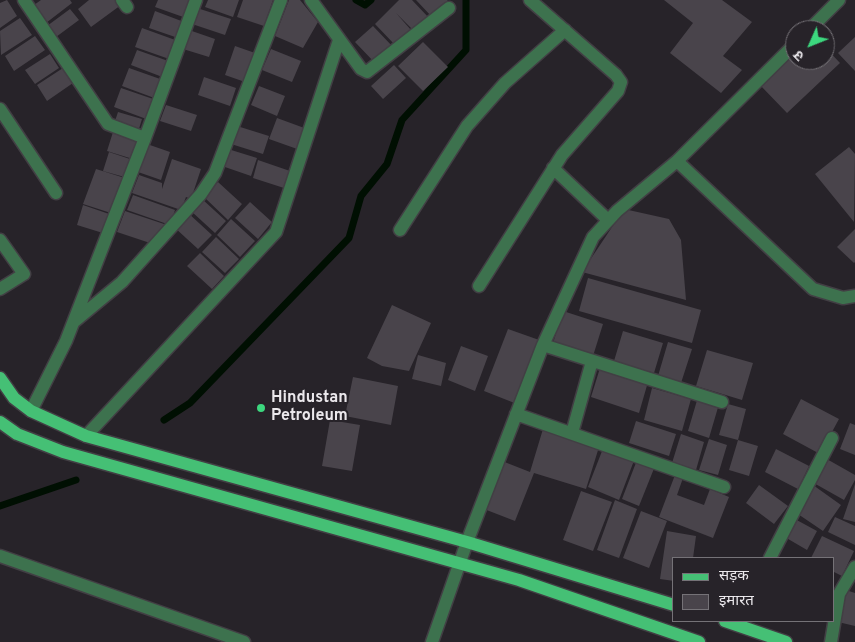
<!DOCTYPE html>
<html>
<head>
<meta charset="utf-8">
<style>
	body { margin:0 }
	#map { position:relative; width:855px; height:642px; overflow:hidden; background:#272329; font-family:Overpass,"Noto Sans Devanagari",sans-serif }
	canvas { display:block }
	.legend { position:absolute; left:672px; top:557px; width:162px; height:65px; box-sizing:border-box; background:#272329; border:1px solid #757277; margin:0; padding:6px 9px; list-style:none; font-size:15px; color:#ebe8ec }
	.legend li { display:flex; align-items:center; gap:10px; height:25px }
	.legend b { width:25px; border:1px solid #757277 }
	.north { position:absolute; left:785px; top:20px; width:50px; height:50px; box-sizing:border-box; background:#272329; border:1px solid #757277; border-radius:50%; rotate:226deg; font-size:14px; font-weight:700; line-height:20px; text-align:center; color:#ebe8ec }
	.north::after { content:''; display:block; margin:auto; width:18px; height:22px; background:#3cd77e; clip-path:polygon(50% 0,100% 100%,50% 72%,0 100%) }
</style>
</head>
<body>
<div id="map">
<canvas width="855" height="642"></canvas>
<ul class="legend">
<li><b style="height:6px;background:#45c075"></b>सड़क</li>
<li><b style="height:14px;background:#49444b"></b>इमारत</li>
</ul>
<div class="north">उ</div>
</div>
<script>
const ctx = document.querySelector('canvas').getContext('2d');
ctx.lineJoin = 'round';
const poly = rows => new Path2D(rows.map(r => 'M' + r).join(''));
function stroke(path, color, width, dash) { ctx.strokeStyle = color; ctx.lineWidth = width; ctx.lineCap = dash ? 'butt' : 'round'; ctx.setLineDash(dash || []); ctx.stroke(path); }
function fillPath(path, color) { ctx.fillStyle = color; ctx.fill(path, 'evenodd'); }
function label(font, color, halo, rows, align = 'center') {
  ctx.font = font + ' Overpass,sans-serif'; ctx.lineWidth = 4; ctx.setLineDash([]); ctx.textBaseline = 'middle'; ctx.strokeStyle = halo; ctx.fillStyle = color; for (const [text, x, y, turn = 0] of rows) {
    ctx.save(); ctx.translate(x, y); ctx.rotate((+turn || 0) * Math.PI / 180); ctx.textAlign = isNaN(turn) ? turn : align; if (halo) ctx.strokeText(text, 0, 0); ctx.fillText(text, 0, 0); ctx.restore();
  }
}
const stream = poly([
	[356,0,365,5,371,0],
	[164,420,190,403,349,238,361,196,387,164,402,120,466,50,466,0],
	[0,506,76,480]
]);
const building = poly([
	[7,0,17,16,0,28,0,3],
	[41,0,70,0,72,3,46,23,34,5],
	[89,0,117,0,121,5,91,27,78,9],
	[158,0,193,0,186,18,155,7],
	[208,0,239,0,233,17,205,7],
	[243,0,273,0,264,26,237,17],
	[289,0,300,0,318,22,303,48,275,36],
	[399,0,412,0,429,18,414,31,396,13,411,30,395,45,375,24],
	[416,0,447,0,449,2,432,17],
	[664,0,722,0,752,22,723,56,742,70,721,93,670,53,693,23],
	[197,8,231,19,225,35,192,24],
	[70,9,79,20,56,37,47,26],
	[155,11,184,22,178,38,149,28],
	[20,18,32,35,1,55,0,31],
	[373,26,393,47,375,63,355,42],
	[142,28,178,41,172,60,135,47],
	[189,30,215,39,209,57,183,49],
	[35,36,45,50,14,71,5,56],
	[855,37,855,71,838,53],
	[423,42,448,67,423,91,398,66],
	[235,46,255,53,245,82,225,75],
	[825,47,840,63,787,113,760,85,795,52,795,60,825,60],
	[271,49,301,61,292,82,262,70],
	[137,50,171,62,165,78,131,65],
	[50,54,59,68,35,84,25,70],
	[394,65,406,78,383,99,371,86],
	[63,68,73,83,47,101,37,85],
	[129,68,163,80,157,99,122,86],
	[204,77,236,88,230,106,198,95],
	[259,86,285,96,277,116,251,105],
	[121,88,156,100,149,120,114,107],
	[166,105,197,115,191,131,160,121],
	[118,112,142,119,138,132,114,124],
	[277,118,307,129,300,150,269,139],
	[237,126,269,136,263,154,231,144],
	[113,132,142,141,136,160,107,151],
	[147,144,170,152,161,180,138,172],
	[849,147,855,154,854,222,815,174],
	[228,149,257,158,251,176,222,166],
	[109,152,133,160,128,178,103,171],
	[172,159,201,169,191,199,186,197,181,210,132,193,139,175,162,183,162,189],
	[258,160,290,171,284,188,253,178],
	[96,169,128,179,114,214,83,204],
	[218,182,242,204,228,220,204,197],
	[133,195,175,210,170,225,127,210],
	[202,199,226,221,215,233,191,211],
	[250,202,272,222,258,239,235,218],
	[83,205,112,215,106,234,77,225],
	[624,209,669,219,681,240,686,300,582,272],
	[125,211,170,226,153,244,117,232],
	[187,212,212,235,198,249,174,227],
	[231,219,255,241,240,257,217,235],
	[855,229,855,262,854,263,837,247],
	[216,237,239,259,225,273,202,252],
	[200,253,224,276,212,289,187,266],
	[588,278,701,310,692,343,579,311],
	[392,305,431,323,409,371,382,366,367,358],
	[563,311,603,324,593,356,553,343],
	[508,329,542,341,517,404,484,391],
	[623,331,663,343,654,373,614,361],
	[668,342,692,349,681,383,658,376],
	[461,346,488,356,475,391,448,380],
	[707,350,753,363,742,400,696,386],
	[418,355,446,363,441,386,412,379],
	[600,368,648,382,639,413,591,397],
	[353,377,398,386,391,425,345,416],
	[652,388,691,399,682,431,644,420],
	[698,397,719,404,709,438,688,431],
	[801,399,839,419,820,454,783,434],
	[728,404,746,409,738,440,719,435],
	[330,420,360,425,352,471,322,466],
	[636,421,676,434,669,456,629,443],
	[850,423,855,425,855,455,840,449],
	[543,429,599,447,586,489,534,473,515,521,484,509,502,461,530,472],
	[681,434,704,442,696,470,672,463],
	[709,439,727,445,718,475,699,470],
	[738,440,758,446,749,476,729,470],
	[604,446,635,458,619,500,588,487],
	[776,449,809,466,798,489,765,472],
	[825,458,855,475,855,480,844,500,812,482],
	[637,460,655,466,639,506,622,499],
	[675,475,683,478,677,495,704,505,710,489,729,497,713,538,659,517],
	[855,484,855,522,843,519],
	[759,485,788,506,774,524,746,503],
	[813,485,841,505,823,531,795,512],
	[581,491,612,502,593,551,563,540],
	[615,500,637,509,619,558,597,550],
	[641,511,667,521,649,568,623,558],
	[835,517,855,526,855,545,828,532],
	[793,518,817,531,807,550,783,536],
	[667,531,696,536,693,558,674,558,674,581,660,579],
	[822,536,854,551,842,576,834,572,834,558,811,558],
	[846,590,855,593,855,626,838,622]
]);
const minor = poly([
	[24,0,108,124,145,138],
	[122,0,127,7],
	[311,0,361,69,367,72,449,8],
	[809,30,839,0],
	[0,109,56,193],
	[677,161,813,289,843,298,855,296],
	[553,168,608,220],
	[400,230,467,126,505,83,565,30],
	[0,240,24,274,0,289],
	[479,286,562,155,618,91,621,82,616,75,530,0],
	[75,321,122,282,201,194,215,173,281,0],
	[543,345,722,402],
	[31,411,66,341,145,138,196,0],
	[516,414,724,487],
	[572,433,592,361],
	[86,436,276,232,339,40],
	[0,556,244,642],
	[770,558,832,438],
	[432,642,467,542,543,345,593,237,617,211,677,161,795,44],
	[831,642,839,594,855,567]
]);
const major = poly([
	[0,378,14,398,31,411,86,436,467,542,674,605],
	[0,422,17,434,63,452,519,580,699,642],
	[725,621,786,642]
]);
const markers = [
	[261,408,5,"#3cd77e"]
];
const poiNames = [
	["Hindustan",271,399],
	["Petroleum",271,417]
];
stroke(stream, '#000f02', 7);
fillPath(building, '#49444b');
stroke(minor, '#423f44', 15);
stroke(major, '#423f44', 15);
stroke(minor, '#3d724e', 12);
stroke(major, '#45c075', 12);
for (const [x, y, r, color] of markers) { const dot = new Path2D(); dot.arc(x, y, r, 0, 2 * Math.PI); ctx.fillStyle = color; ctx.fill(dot); stroke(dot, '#272329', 2); }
label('bold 16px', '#ebe8ec', '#272329', poiNames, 'left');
</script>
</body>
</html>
